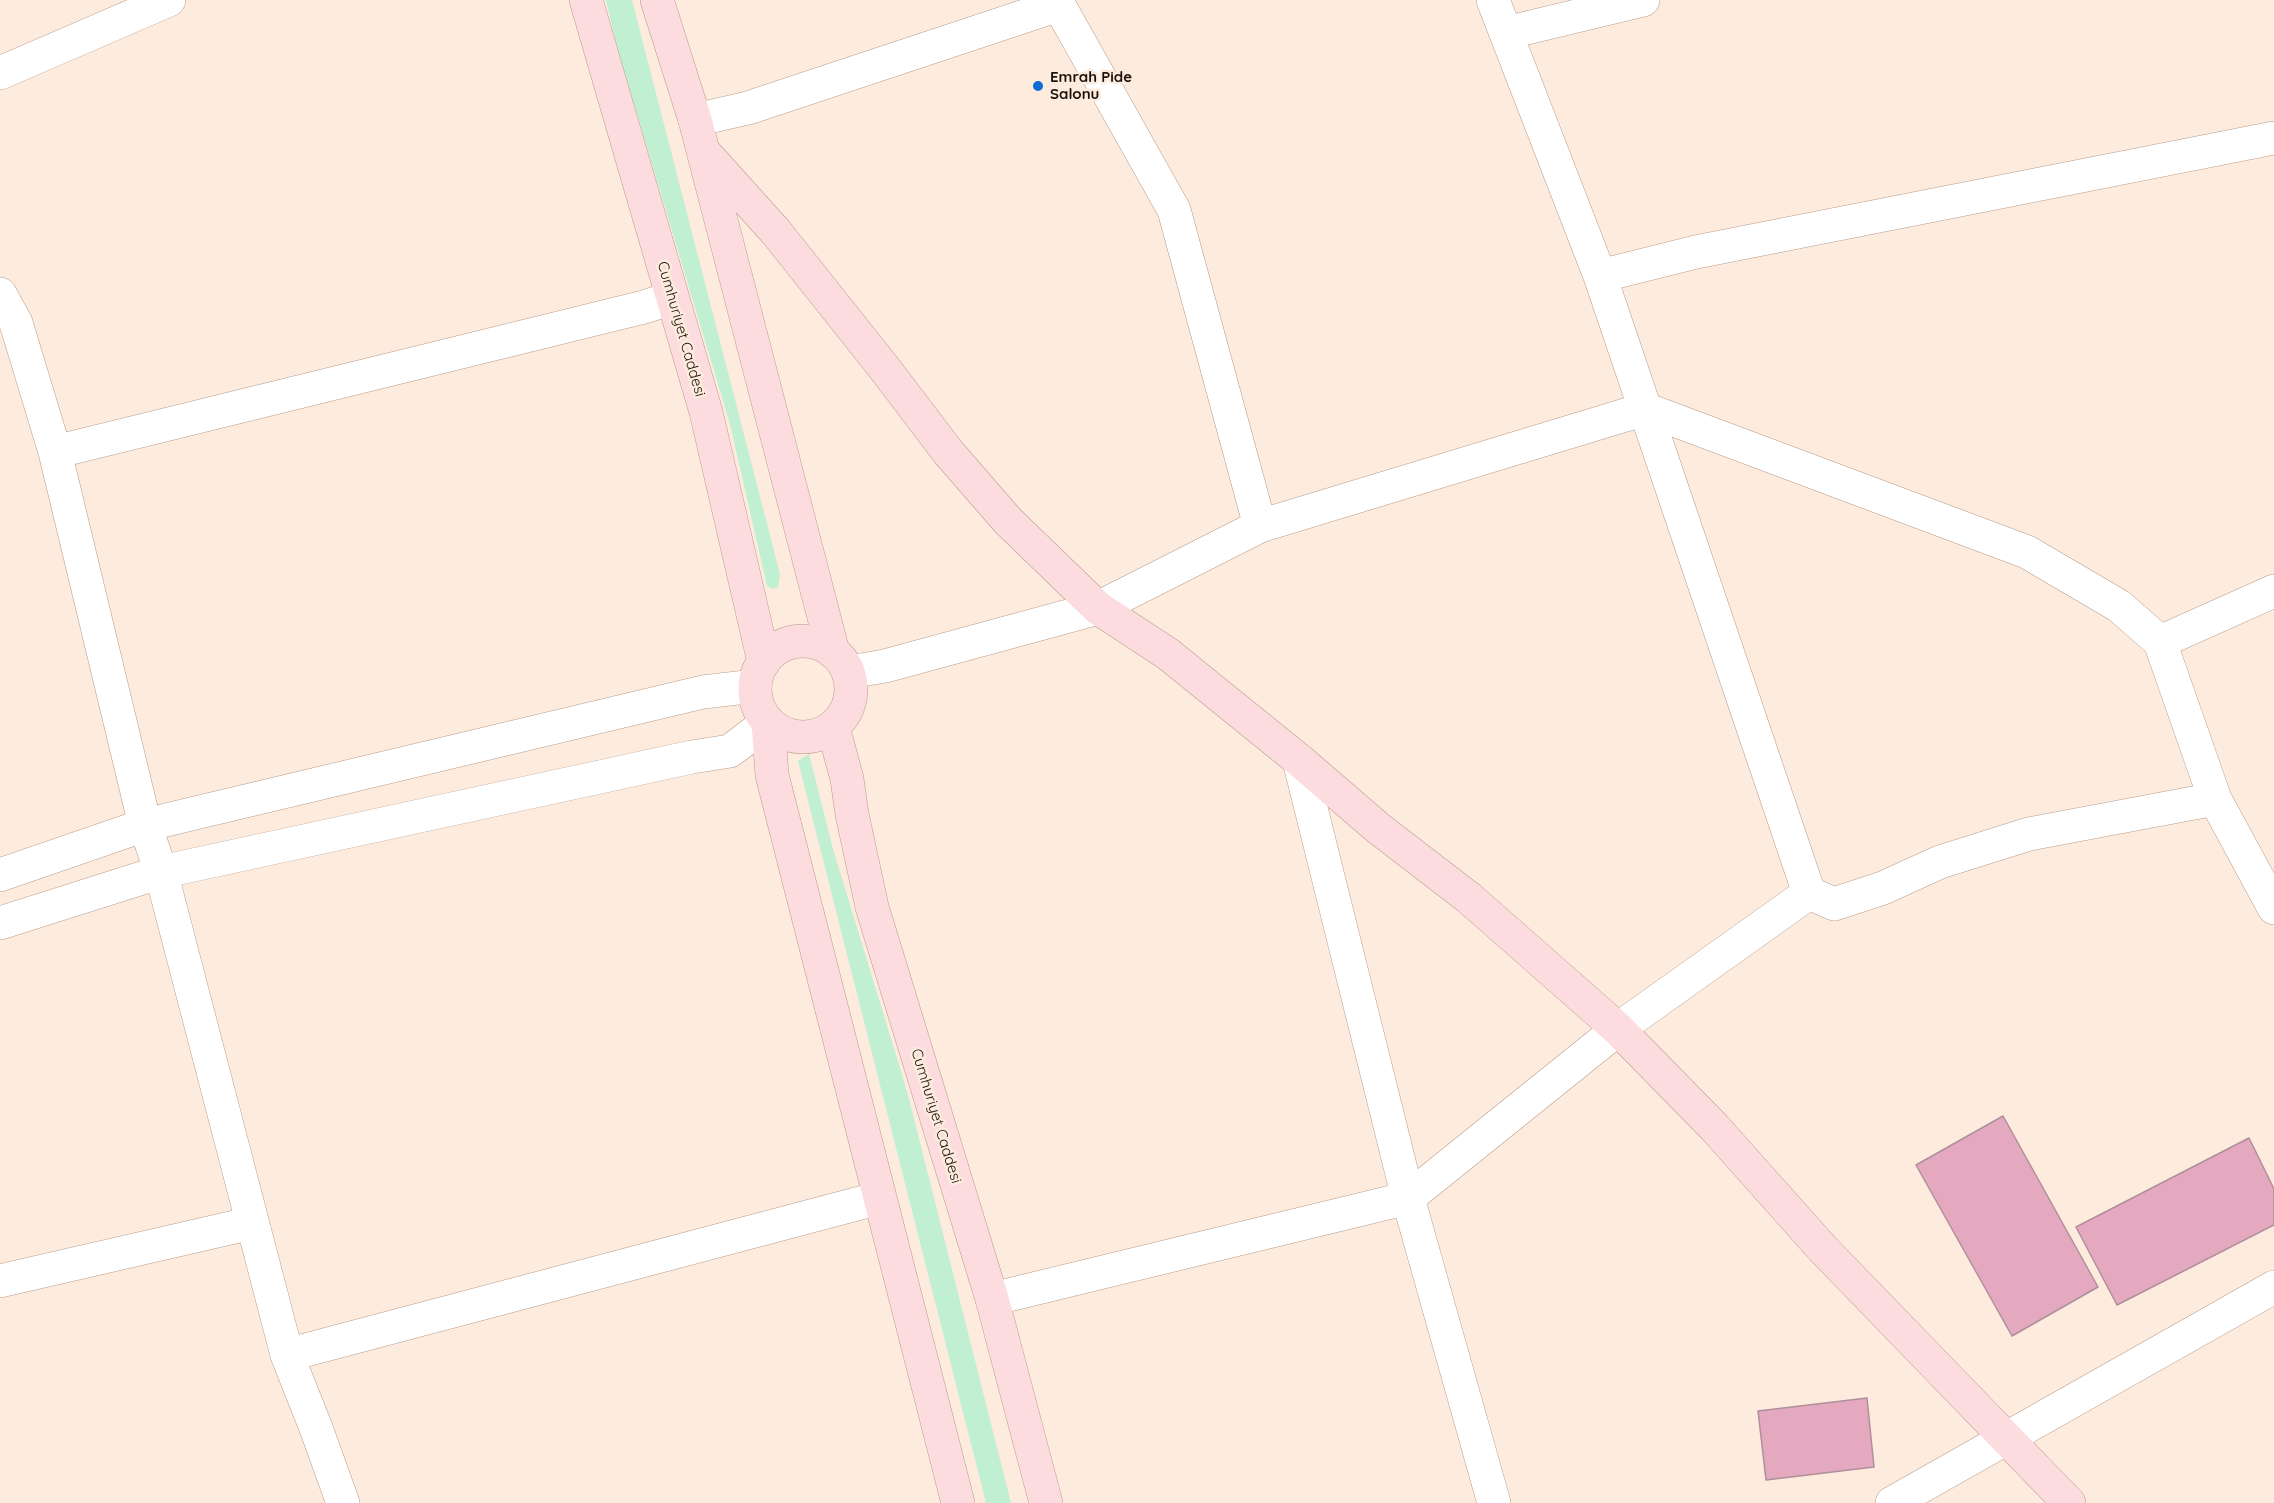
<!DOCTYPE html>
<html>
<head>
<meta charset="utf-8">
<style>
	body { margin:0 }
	canvas { display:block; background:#fdebde }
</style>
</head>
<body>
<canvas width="2274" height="1503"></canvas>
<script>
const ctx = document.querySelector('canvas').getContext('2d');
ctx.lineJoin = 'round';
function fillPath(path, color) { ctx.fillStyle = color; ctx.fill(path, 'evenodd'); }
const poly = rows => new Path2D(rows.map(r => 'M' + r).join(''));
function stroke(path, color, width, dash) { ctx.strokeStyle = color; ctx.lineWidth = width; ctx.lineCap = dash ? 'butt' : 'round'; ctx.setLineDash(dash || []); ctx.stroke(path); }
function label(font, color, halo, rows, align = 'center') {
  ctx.font = font + ' Quicksand,sans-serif'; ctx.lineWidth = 5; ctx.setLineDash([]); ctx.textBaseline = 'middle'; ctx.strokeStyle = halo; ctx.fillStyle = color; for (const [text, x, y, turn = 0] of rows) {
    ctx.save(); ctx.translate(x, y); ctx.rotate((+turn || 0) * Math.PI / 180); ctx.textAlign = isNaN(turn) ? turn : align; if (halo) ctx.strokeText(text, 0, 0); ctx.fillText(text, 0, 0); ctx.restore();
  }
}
const green = poly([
	[606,0,632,0,780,574,778,587,773,589,767,586,730,424,617,47],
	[809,754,833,849,907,1091,1011,1503,986,1503,798,761]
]);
const building = poly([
	[2003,1116,2098,1287,2012,1336,1916,1165,2003,1116],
	[2249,1138,2274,1189,2274,1225,2117,1305,2076,1227,2249,1138],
	[1867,1398,1874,1467,1766,1480,1758,1411,1867,1398]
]);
const street = poly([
	[1056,0,1174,210,1260,526],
	[1493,0,1600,276,1809,893],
	[1506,33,1643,0],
	[0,73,169,0],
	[695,120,748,108,1058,5],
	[1600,276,1696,252,2274,138],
	[0,294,16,323,55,452,145,825,161,872,287,1355,316,1428,343,1503],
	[55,452,644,307,672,298],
	[2160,642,2274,591],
	[849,672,885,666,1098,608,1260,526,1645,409,2027,552,2119,606,2160,642,2215,799,2274,908],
	[1299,760,1408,1198,1494,1503],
	[0,875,145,825,703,692,755,686],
	[0,923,161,872,692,757,730,751,768,722],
	[0,1281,252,1223],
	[992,1299,1408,1198,1618,1029,1809,893,1834,904,1883,888,1940,862,2029,834,2215,799],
	[287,1355,879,1198],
	[1892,1503,2274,1287]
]);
const secondary = poly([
	[586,0,706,412,764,662],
	[657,0,695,120,833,652],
	[703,151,776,232,885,369,948,452,1008,521,1098,608,1168,654,1299,760,1378,828,1469,898,1618,1029,1715,1128,1822,1248,2069,1503],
	'755 689a48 48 0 1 1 96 0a48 48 0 1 1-96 0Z',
	[768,722,772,775,958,1503],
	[833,727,847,779,852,814,872,907,992,1299,1046,1503]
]);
const markers = [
	[1038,86,6,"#106ad3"]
];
const poiNames = [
	["Emrah Pide",1050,77],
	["Salonu",1050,94]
];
const streetNames = [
	["Cumhuriyet Caddesi",681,329,74],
	["Cumhuriyet Caddesi",936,1116,73]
];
fillPath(green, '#c1efd1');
fillPath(building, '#e5a9bf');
stroke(building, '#af8f9b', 1.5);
stroke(street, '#b89d89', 34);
stroke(secondary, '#b89d89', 34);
stroke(street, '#fff', 33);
stroke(secondary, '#fddce0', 33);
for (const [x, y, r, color] of markers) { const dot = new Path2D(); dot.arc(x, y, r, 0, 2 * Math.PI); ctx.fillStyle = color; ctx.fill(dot); stroke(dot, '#fdebde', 2); }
label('bold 15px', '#1c120b', '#fdebde', poiNames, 'left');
label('15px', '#1c120b', '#fdebde', streetNames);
</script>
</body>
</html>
